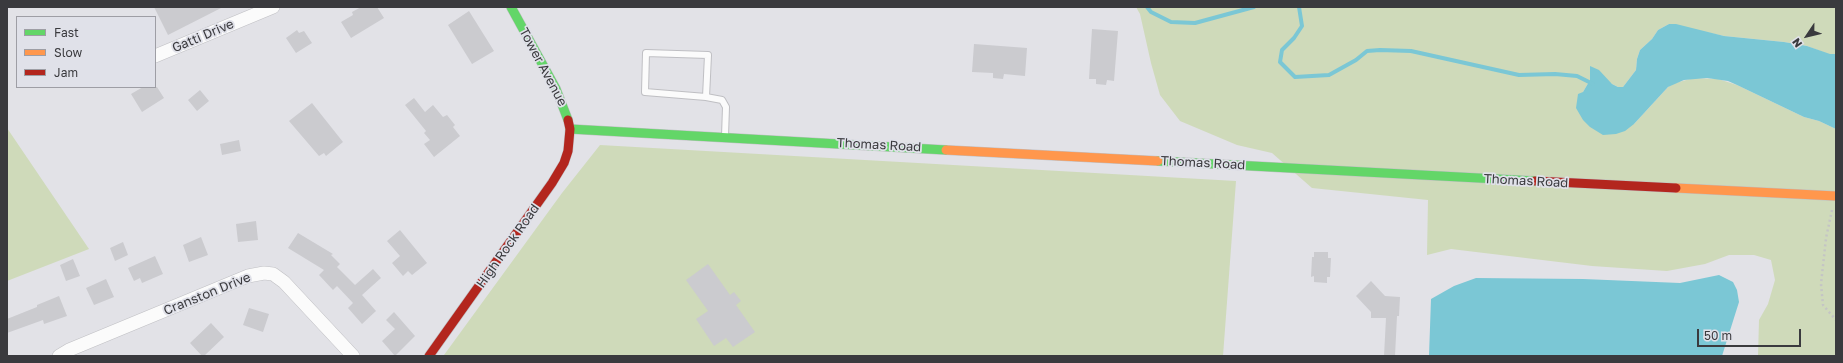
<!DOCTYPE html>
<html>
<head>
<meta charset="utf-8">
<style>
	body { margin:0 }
	#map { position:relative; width:1843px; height:363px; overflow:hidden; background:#e2e2e7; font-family:"Golos Text",sans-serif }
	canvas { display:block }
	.frame { position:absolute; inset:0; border:8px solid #3a3a3e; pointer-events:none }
	.legend { position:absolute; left:16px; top:16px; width:140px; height:72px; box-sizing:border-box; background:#e0e1e9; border:1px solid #9e9ea5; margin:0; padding:5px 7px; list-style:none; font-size:12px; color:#3a3a3e }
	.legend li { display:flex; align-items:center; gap:8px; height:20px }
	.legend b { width:20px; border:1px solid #9e9ea5 }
	.north { position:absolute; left:1787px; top:16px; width:40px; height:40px; -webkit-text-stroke:3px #e0e1e9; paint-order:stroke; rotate:235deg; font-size:11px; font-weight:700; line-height:16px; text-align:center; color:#3a3a3e }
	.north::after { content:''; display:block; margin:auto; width:14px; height:18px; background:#3a3a3e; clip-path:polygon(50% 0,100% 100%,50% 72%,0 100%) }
	.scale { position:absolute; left:1697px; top:329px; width:104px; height:18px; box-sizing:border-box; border:2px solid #3a3a3e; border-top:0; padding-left:5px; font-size:12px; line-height:14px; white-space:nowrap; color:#3a3a3e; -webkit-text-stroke:3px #e0e1e9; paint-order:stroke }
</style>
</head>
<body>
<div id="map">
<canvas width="1843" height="363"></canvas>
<div class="frame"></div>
<ul class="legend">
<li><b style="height:5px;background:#63d668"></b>Fast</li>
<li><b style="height:5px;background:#ff974d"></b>Slow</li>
<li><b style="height:5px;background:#b3261e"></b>Jam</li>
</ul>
<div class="north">N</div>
<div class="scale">50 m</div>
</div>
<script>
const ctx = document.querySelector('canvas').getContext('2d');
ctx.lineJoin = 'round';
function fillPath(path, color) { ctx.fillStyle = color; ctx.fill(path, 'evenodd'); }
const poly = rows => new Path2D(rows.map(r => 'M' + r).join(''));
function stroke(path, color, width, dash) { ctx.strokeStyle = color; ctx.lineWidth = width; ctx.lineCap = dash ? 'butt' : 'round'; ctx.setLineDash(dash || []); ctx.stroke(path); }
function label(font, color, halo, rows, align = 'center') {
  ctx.font = font + ' "Golos Text",sans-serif'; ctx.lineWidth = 3.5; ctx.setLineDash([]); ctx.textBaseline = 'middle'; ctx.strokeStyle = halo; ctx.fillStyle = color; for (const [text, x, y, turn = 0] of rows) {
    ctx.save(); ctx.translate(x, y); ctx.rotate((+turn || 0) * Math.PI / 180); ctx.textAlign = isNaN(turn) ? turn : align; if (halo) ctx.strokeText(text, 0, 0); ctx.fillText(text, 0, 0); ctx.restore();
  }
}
const green = poly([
	[1136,7,1836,7,1836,54,1828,54,1807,46,1784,42,1724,36,1669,24,1658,30,1652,39,1640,50,1637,59,1636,70,1623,87,1618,87,1610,83,1590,80,1583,92,1634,124,1668,87,1675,83,1694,78,1718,79,1737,85,1804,117,1819,121,1836,129,1836,356,1758,356,1759,320,1768,304,1775,280,1771,260,1754,255,1729,255,1705,264,1667,271,1592,266,1451,249,1427,255,1428,200,1312,188,1272,153,1237,145,1180,121,1160,95,1151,63,1140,14],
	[7,128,89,249,7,281],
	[600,145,1236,181,1223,356,446,356,444,355,562,193]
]);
const water = poly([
	[1669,24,1676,24,1724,36,1784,42,1807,46,1830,54,1836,54,1836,129,1819,121,1804,117,1737,85,1728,81,1707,78,1684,80,1668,87,1634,124,1625,131,1616,134,1603,135,1590,127,1583,120,1576,108,1578,94,1583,92,1590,80,1590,66,1599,70,1612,84,1618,87,1623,87,1636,70,1637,59,1640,50,1652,39,1658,30],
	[1719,275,1733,282,1737,290,1739,302,1722,356,1429,356,1431,299,1454,286,1476,278,1583,279,1680,283]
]);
const stream = poly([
	[1147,7,1151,12,1171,22,1195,23,1254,7],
	[1299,7,1302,26,1294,38,1282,50,1280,62,1295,77,1329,75,1356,60,1367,51,1380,50,1411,51,1519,75,1555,74,1577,76,1593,84]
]);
const building = poly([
	[154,7,223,7,168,35],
	[361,7,377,7,384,18,351,38,341,22,353,15,352,12],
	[469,11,494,51,472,64,448,25],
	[1092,29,1118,31,1114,81,1107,80,1106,85,1096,84,1096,79,1089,79],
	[297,30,299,33,304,31,312,43,296,53,286,38],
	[974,44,1027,48,1025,76,1004,74,1003,79,993,78,993,73,972,72],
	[143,87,157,87,164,98,142,112,131,94],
	[200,90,209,101,197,111,188,100],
	[414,98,425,112,433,105,443,117,447,115,455,125,453,127,460,136,434,157,424,144,430,140,424,133,426,131,405,105],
	[312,103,343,142,326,156,324,153,319,156,289,121],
	[239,140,241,151,222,155,220,144],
	[256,221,258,240,238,242,236,224],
	[400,230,427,263,412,275,408,271,403,276,392,263,400,256,387,241],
	[298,233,333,254,331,255,340,264,337,267,355,285,373,269,381,278,362,295,376,311,362,324,348,308,353,303,337,286,333,290,319,275,324,270,288,248],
	[201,237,208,255,189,262,183,245],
	[123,242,128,255,115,261,110,248],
	[1314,252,1328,252,1328,258,1331,258,1330,277,1327,277,1327,283,1314,282,1314,276,1311,277,1312,257,1314,257],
	[155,256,163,274,142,283,140,278,134,281,128,268],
	[73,259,80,276,66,281,60,265],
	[708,264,730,295,734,292,741,301,736,305,755,332,733,347,726,338,714,346,696,319,708,311,686,280],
	[106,279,114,297,94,305,86,288],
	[1371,281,1385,296,1400,297,1399,316,1397,316,1395,356,1384,356,1386,318,1371,318,1371,312,1356,296],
	[59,296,67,316,44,324,43,320,7,333,7,319,37,307,37,305],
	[249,308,269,314,263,332,243,325],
	[394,312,415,336,395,356,382,341,395,329,386,320],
	[211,323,224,337,204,356,202,356,190,343]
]);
const path = poly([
	[1832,210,1826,238,1821,284,1823,305,1836,320]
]);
const lane = poly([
	[706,97,708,55,646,53,645,92,706,97,722,100,726,107,725,136]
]);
const street = poly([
	[155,56,273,7],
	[59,356,69,350,248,276,264,273,273,274,284,282,353,356]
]);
const fast = poly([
	[511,7,556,89,568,120],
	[570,129,946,150],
	[1158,161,1535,181]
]);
const slow = poly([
	[946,150,1158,161],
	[1676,188,1836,196]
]);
const jam = poly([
	[1535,181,1676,188],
	[429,356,552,183,564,163,568,151,570,129,568,120]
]);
const streetNames = [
	["Gatti Drive",203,36,-23],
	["Tower Avenue",543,67,62],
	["Thomas Road",879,145,3],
	["Thomas Road",1203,163,3],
	["Thomas Road",1526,181,3],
	["High Rock Road",508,246,-55],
	["Cranston Drive",207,294,-22]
];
fillPath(green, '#cfdaba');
fillPath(water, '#7bc7d5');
stroke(stream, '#7bc7d5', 4);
fillPath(building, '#cbcbcf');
stroke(lane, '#bfbfc3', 8);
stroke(street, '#bfbfc3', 14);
stroke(fast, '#bfbfc3', 10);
stroke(slow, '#bfbfc3', 10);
stroke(jam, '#bfbfc3', 10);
stroke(path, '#c4c4c5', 2.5, [2, 3]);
stroke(lane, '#fbfbfb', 6);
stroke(street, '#fbfbfb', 13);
stroke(fast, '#63d668', 9);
stroke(slow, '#ff974d', 9);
stroke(jam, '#b3261e', 9);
label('13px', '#3a3a3e', '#e0e1e9', streetNames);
</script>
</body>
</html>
